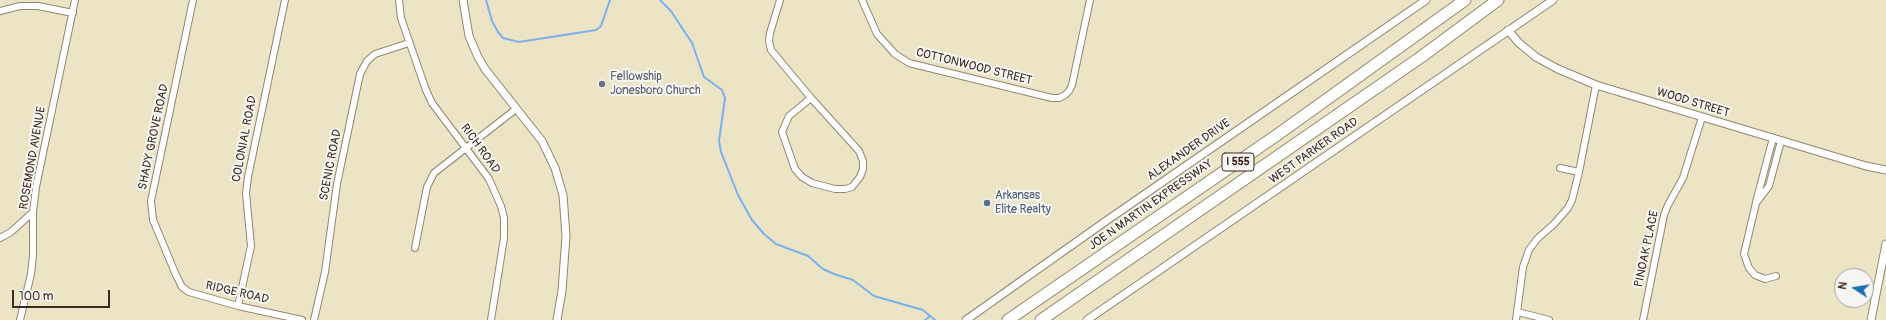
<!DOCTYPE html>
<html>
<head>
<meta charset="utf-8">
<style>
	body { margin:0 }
	#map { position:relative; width:1886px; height:320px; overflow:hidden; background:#ebe4c5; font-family:Pangolin,sans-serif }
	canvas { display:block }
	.north { position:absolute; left:1834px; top:268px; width:40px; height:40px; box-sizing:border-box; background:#f6f6f2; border:1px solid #aba49d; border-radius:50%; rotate:282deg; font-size:11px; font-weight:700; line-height:16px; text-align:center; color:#3b2a1e }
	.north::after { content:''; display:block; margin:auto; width:14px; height:18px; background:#1f6fb2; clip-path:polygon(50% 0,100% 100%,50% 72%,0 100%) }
	.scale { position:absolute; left:12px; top:290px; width:98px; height:18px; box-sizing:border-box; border:2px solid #3b2a1e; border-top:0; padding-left:5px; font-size:12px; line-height:14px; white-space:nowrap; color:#3b2a1e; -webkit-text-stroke:3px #f6f6f2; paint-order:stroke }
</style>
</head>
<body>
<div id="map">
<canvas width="1886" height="320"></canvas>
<div class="north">N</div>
<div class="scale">100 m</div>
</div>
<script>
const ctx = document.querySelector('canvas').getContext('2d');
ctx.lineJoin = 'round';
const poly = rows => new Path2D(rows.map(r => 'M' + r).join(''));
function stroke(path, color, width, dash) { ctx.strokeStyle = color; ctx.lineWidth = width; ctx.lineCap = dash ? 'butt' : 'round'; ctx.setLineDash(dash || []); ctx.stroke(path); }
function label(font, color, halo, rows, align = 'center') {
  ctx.font = font + ' Pangolin,sans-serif'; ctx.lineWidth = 4; ctx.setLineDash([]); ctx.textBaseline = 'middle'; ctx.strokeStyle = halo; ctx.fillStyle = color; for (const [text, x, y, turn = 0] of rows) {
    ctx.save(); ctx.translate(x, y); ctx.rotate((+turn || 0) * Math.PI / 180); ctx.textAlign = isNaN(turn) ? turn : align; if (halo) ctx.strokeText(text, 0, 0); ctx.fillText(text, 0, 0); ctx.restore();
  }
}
const stream = poly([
	[486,0,492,21,498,32,503,38,519,42,596,30,601,26,610,0],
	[660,0,671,11,692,43,704,77,722,90,725,98,719,141,721,152,738,195,752,220,764,234,776,244,808,256,823,269,834,274,853,280,874,296,923,310,935,320],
	[925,320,930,316]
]);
const minor = poly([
	[193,0,151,201,153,220,176,275,182,287,189,292,238,306,302,320],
	[399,0,401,18,426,90,432,103,489,179,501,206,504,218,504,238,491,320],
	[780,0,770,33,769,41,771,50,811,98,859,151,863,161,863,169,860,177,852,187,845,189,835,189,812,183,802,177,795,169,782,132,789,116,811,98],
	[862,0,877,34,895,54,909,63,1052,98,1059,98,1065,95,1069,91,1072,85,1090,0],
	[0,11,20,6,38,6,73,13],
	[1560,168,1579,172,1596,85],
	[1756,202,1773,138],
	[0,238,11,232,33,212],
	[415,248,427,187,434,173,516,109],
	[1776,276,1765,279,1755,275,1749,268,1744,254,1756,203,1769,186,1781,141],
	[238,306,251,246,246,193,248,177,285,0],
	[1518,312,1549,320],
	[20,320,31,274,33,255,33,212,36,187,75,0],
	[314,320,325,272,337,184,360,74,367,61,375,54,409,43],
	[1516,320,1523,267,1529,250,1537,239,1554,224,1568,208,1572,200,1579,172],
	[1643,320,1664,215,1668,205,1683,178,1702,117]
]);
const tertiary = poly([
	[463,0,469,36,478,57,485,69,542,141,555,168,563,195,566,236,562,291,557,320],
	[1508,30,1519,43,1536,57,1558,69,1596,85,1866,166,1886,170],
	[966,320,1106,221,1426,0],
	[1087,320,1553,0],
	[1871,320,1886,244]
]);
const motorway = poly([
	[1008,320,1277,135,1465,0],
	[1041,320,1421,57,1498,0]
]);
const markers = [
	[602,84,4,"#6b7280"],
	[987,203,4,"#5c6f8a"]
];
const shields = [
	[1238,162,32]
];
const shieldNames = [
	["I 555",1238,162]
];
const streetNames = [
	["COTTONWOOD STREET",974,67,14],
	["WOOD STREET",1693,103,17],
	["SHADY GROVE ROAD",154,137,-78],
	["COLONIAL ROAD",245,139,-79],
	["RICH ROAD",480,149,54],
	["ALEXANDER DRIVE",1189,150,-35],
	["WEST PARKER ROAD",1314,151,-35],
	["ROSEMOND AVENUE",33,158,-80],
	["SCENIC ROAD",331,165,-79],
	["JOE N MARTIN EXPRESSWAY",1151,205,-35],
	["PINOAK PLACE",1647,249,-78],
	["RIDGE ROAD",237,293,13]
];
const worshipNames = [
	["Fellowship",610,77],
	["Jonesboro Church",610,91]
];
const serviceNames = [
	["Arkansas",995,196],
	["Elite Realty",995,210]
];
stroke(stream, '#7eb1eb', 2);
stroke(minor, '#938772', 8);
stroke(tertiary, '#938772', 9);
stroke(motorway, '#938772', 13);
stroke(minor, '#fff', 6);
stroke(tertiary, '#fff', 7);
stroke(motorway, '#fff', 11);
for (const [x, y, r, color] of markers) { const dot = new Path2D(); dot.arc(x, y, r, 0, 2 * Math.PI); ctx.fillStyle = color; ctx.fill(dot); stroke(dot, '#f6f6f2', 1.5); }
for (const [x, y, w] of shields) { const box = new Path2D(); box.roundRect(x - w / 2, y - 9, w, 18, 3); ctx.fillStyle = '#f6f6f2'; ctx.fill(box); stroke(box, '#3b2a1e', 1); }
label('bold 11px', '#3b2a1e', null, shieldNames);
label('12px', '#3b2a1e', '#f6f6f2', streetNames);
label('12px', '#5b616d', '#f6f6f2', worshipNames, 'left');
label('12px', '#4e5e75', '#f6f6f2', serviceNames, 'left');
</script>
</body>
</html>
